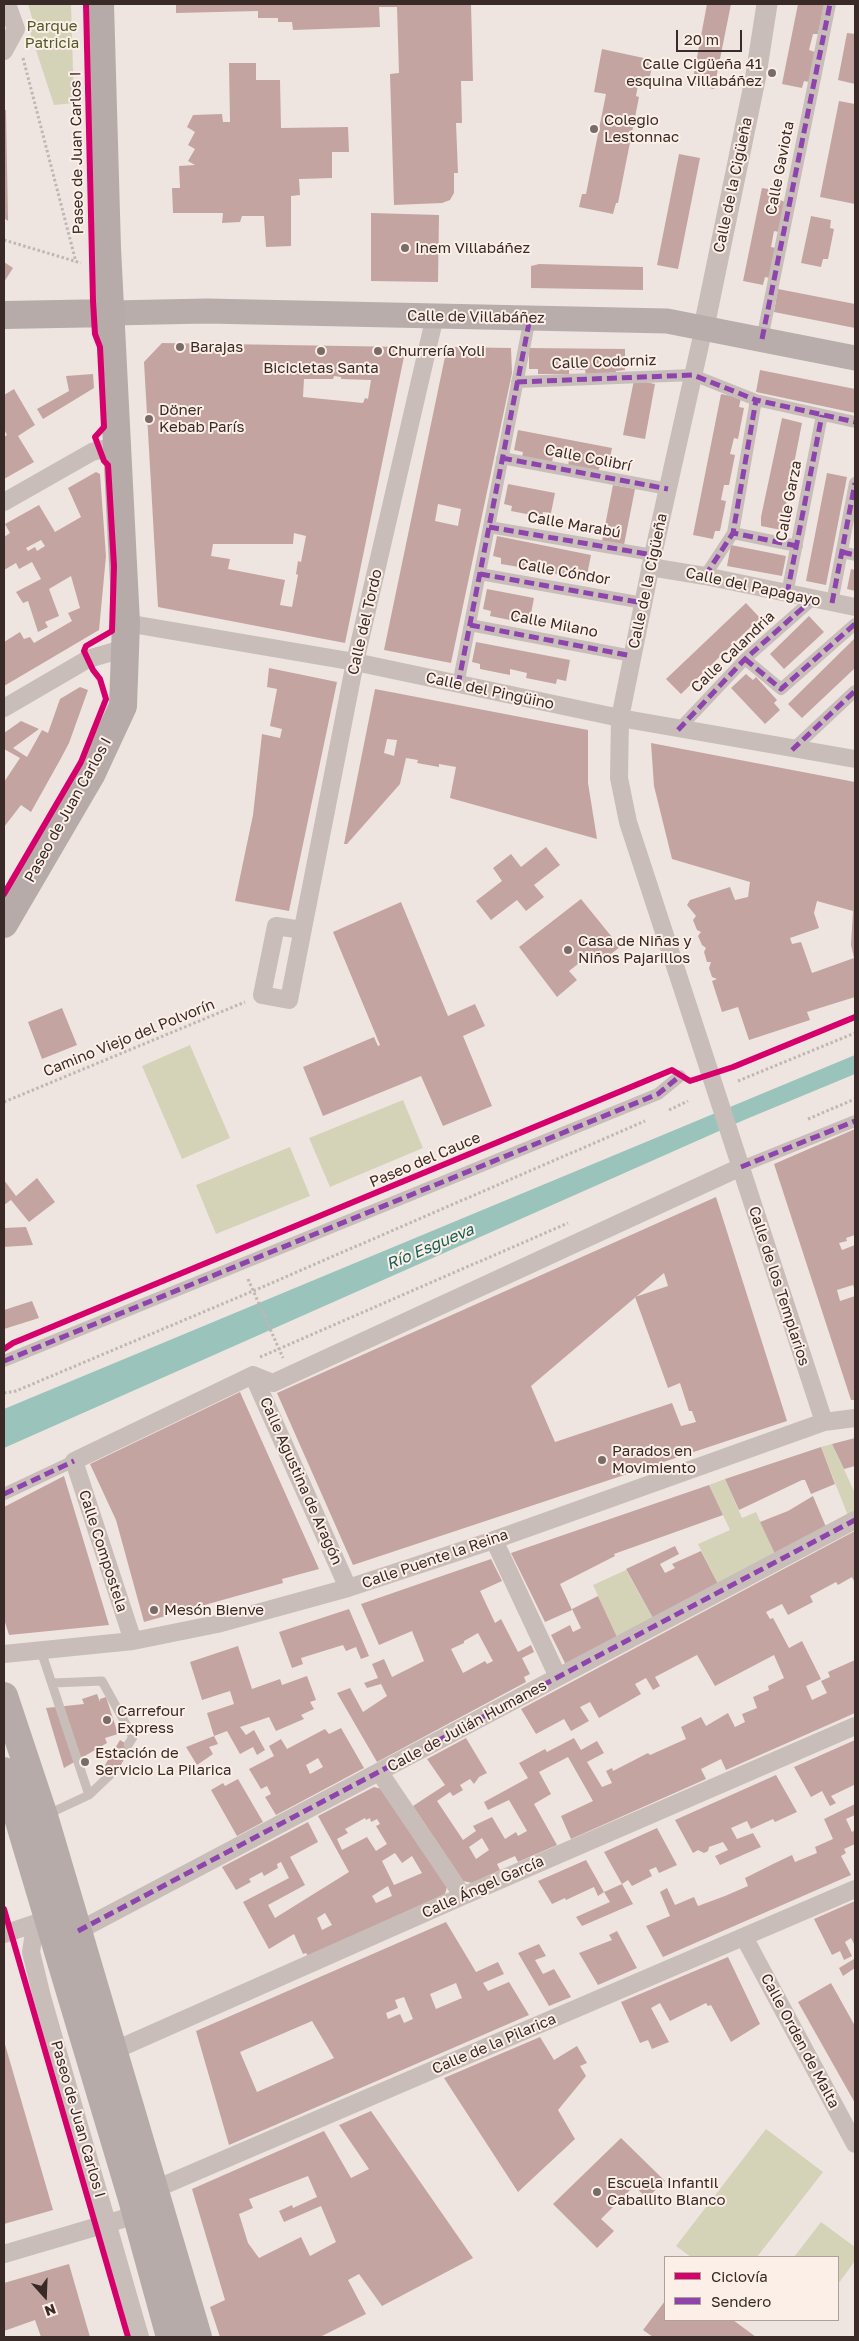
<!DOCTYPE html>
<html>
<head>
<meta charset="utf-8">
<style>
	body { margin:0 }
	#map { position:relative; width:859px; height:2341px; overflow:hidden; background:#eee5e0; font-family:"Golos Text",sans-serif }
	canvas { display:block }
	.frame { position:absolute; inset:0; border:5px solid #392927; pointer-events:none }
	.legend { position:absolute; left:664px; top:2256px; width:175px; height:65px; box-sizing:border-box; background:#fbefe7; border:1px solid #ada09a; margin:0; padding:6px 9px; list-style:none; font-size:15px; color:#392927 }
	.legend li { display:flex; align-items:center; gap:10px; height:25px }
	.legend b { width:25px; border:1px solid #ada09a }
	.north { position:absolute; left:20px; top:2271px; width:50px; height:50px; -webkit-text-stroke:4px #fbefe7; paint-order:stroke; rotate:160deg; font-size:14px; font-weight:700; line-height:20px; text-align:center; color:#392927 }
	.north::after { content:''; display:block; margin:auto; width:18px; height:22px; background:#392927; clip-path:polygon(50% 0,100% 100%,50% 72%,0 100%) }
	.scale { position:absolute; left:676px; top:30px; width:66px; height:22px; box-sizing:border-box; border:2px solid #392927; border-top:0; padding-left:6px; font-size:15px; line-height:18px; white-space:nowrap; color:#392927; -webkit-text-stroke:4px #fbefe7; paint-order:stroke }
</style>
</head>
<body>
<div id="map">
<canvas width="859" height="2341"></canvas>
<div class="frame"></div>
<ul class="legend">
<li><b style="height:6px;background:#d6006c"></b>Ciclovía</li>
<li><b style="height:6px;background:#8e44ad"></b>Sendero</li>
</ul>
<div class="north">N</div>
<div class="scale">20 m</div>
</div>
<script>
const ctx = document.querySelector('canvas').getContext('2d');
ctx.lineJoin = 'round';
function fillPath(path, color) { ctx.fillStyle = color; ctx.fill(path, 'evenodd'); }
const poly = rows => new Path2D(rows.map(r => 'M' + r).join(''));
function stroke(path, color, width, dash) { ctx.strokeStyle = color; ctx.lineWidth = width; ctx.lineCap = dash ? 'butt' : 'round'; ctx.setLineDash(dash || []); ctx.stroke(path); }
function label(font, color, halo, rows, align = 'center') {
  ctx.font = font + ' "Golos Text",sans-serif'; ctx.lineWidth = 4; ctx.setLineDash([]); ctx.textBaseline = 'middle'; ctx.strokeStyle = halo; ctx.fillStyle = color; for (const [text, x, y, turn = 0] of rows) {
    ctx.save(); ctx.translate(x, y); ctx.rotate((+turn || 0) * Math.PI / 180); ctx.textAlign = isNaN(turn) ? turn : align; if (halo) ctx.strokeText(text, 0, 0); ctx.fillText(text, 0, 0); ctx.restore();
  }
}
const green = poly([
	[28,4,71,4,74,103,54,105,30,32,34,24],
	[190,1045,230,1138,182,1159,142,1066],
	[403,1100,423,1148,330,1187,309,1138],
	[290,1147,310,1196,216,1234,196,1185],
	[832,1444,855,1493,855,1511,848,1516,821,1447],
	[725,1479,742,1518,756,1512,775,1554,718,1584,698,1544,730,1530,709,1485],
	[626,1570,653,1618,617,1637,593,1585],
	[766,2129,823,2172,757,2257,691,2257,676,2246],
	[821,2222,855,2247,855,2261,838,2284,838,2257,794,2257]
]);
const water = poly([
	[855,1055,855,1074,744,1120,4,1448,4,1409]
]);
const building = poly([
	[176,4,471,4,473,81,461,81,462,123,456,123,458,173,454,173,454,193,450,200,442,203,394,205,390,74,399,73,397,7,379,7,380,27,293,30,292,22,278,22,278,18,258,18,258,11,176,13],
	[707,4,731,4,714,89,692,84],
	[798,4,824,5,818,34,813,34,809,50,815,52,809,82,804,81,802,88,782,84],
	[847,33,855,34,855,84,838,80],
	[602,49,653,60,648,87,638,85,636,96,639,97,618,203,616,203,613,214,579,207,582,194,586,194,606,94,594,92],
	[229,63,256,63,256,80,280,80,281,128,348,127,349,152,332,152,332,178,299,179,300,195,291,196,291,246,266,247,264,216,242,216,240,222,222,223,223,213,173,213,172,188,180,188,179,166,195,165,188,161,195,149,188,145,195,132,187,127,193,115,222,114,223,122,230,122],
	[839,101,855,104,855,204,820,197],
	[4,110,6,110,8,221,4,218],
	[679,154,700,158,678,269,657,265],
	[762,188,782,191,780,200,785,202,779,232,774,231,771,247,776,248,770,278,765,277,763,285,743,281],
	[371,213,439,215,438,282,371,281],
	[811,216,831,220,830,228,834,229,828,259,823,259,821,267,801,263],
	[4,262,13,268,4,282],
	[539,264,643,267,643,290,531,288,531,266],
	[778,289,855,304,855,328,774,312],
	[162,343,406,347,345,643,158,607,144,362],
	[334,376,341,377,341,379,371,380,368,399,365,398,363,403,303,397,304,379,333,379],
	[294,533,306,536,301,562,298,561,296,574,298,575,292,607,280,605,285,580,228,569,230,559,211,556,213,544,293,544],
	[447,347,511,348,512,373,451,663,384,650],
	[438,504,461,509,458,526,435,521],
	[529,348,625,349,625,370,616,371,616,375,586,375,585,370,569,370,569,374,538,374,538,369,529,369],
	[760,370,855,389,855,413,756,392],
	[93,374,94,388,43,419,37,409,69,391,66,376],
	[634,380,655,384,645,439,623,435],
	[14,389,35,425,18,436,34,462,4,479,4,437,7,435,4,429,4,395],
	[721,394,741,398,739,407,744,408,738,439,734,438,730,454,735,455,729,485,724,485,721,500,726,501,720,531,715,531,713,539,693,535],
	[782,418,802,423,781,530,761,526,761,517],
	[518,430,612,448,608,468,600,466,598,472,568,466,569,460,561,459,553,457,552,462,522,457,523,452,514,450],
	[96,472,100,474,106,556,99,630,4,686,4,642,20,632,24,639,30,637,34,643,72,621,68,613,80,608,71,576,49,589,59,616,45,622,48,627,38,632,28,601,23,603,16,592,41,579,32,562,19,569,16,563,4,570,4,537,10,533,5,524,39,505,55,532,81,517,68,488],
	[41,540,45,546,37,551,35,547,28,551,26,548],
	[827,473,847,477,826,585,806,581],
	[508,484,555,493,551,513,543,512,542,517,511,511,512,506,504,504],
	[613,485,635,489,624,545,602,541],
	[497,536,591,555,587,575,578,573,577,578,547,572,547,567,533,564,531,569,501,564,501,558,493,556],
	[731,545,786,556,782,576,727,566],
	[851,569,855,570,855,591,847,589],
	[487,589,534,598,530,619,522,617,520,622,490,616,491,611,483,609],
	[746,603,760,618,681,694,666,679],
	[809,616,824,632,784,669,770,654],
	[855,638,855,668,802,718,788,704],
	[476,642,570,660,566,681,557,679,556,684,526,678,527,673,510,669,510,675,480,669,480,664,472,662],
	[269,668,337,682,289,911,235,901,253,815,262,734,280,738,282,729,270,726,277,689,267,687],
	[746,674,753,680,756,677,777,700,774,703,780,710,765,724,731,688],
	[80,687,88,690,69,743,60,760,31,812,21,805,4,827,4,782,20,758,4,749,4,733,21,721,39,729,13,748,27,757,42,730,48,733,60,699],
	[375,689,588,730,588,783,597,839,450,798,456,767,439,764,439,767,417,763,418,760,406,758,400,784,347,844,344,844],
	[387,739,397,740,394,756,384,753],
	[651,743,855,782,855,997,807,1012,810,1020,749,1040,738,1007,722,1012,712,981,717,979,712,977,709,968,711,962,707,962,704,952,706,948,702,945,698,936,701,932,697,930,693,920,696,916,687,905,690,900,730,887,735,900,748,897,750,882,672,859,654,786],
	[817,901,853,911,851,945,854,958,812,973,801,942,792,944,790,938,819,928,814,913],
	[546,847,560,865,534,885,544,897,526,911,517,900,491,920,476,901,502,881,493,868,511,854,521,867],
	[581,899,620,947,599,963,592,953,569,971,577,980,557,997,519,947],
	[401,902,448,1016,475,1004,485,1026,463,1036,492,1106,443,1126,421,1076,323,1116,303,1067,374,1037,378,1046,380,1045,333,932],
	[62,1008,77,1045,42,1059,28,1022],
	[855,1129,855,1235,846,1238,847,1241,839,1243,842,1250,855,1245,855,1291,853,1285,837,1290,840,1301,855,1296,855,1400,851,1400,774,1164],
	[37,1178,55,1202,29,1222,11,1200,4,1205,4,1180,16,1196],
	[716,1197,787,1421,353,1565,277,1393],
	[664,1273,668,1286,635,1297,668,1388,680,1383,689,1411,692,1411,696,1422,681,1426,672,1403,555,1442,531,1386],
	[26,1227,33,1245,4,1247,4,1228],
	[32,1301,39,1318,4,1329,4,1310],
	[240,1392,319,1569,282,1579,283,1583,144,1622,116,1520,90,1464],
	[855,1438,855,1466,844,1469,832,1444],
	[821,1447,835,1484,811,1494,805,1480,802,1480,739,1510,725,1479],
	[64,1476,109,1625,9,1635,4,1619,4,1507],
	[709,1485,723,1515,614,1554,615,1556,560,1584,572,1610,545,1622,511,1553],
	[813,1496,826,1527,775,1554,760,1522,788,1511],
	[855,1531,855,1583,852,1577,838,1585,836,1582,810,1596,813,1602,788,1615,782,1604,766,1612,770,1619,773,1618,789,1648,802,1641,821,1679,806,1686,812,1700,827,1693,821,1681,830,1677,828,1672,855,1660,855,1713,726,1770,721,1759,701,1769,706,1779,571,1839,561,1816,593,1801,568,1757,539,1772,551,1794,534,1804,557,1845,518,1862,515,1856,497,1864,500,1870,472,1883,463,1881,413,1806,445,1785,427,1759,466,1738,487,1773,479,1777,474,1784,470,1779,460,1785,463,1790,453,1796,450,1792,437,1801,463,1840,476,1831,473,1826,492,1817,505,1839,516,1832,518,1836,527,1831,509,1800,488,1810,484,1802,528,1778,519,1763,545,1749,547,1752,574,1738,581,1750,597,1741,604,1753,587,1762,602,1787,612,1783,606,1771,612,1768,613,1771,648,1753,650,1755,686,1739,681,1727,701,1717,706,1726,728,1713,735,1727,745,1722,742,1714,757,1708,753,1697,769,1690,768,1686,784,1678,774,1655,715,1686,697,1655,655,1677,660,1686,653,1690,646,1678,635,1684,641,1694,599,1718,590,1702,580,1707,589,1721,571,1731,564,1719,536,1734,521,1709],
	[482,1838,489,1850,476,1859,469,1847],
	[675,1546,679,1554,660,1564,665,1573,675,1568,672,1564,701,1551,718,1584,653,1618,626,1569],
	[491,1559,502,1581,480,1591,495,1623,501,1619,518,1652,531,1645,534,1652,522,1658,530,1674,524,1677,526,1682,377,1762,337,1693,350,1688,363,1712,387,1696,381,1684,367,1688,364,1683,378,1678,372,1664,384,1659,392,1677,424,1661,412,1631,379,1645,361,1604],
	[478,1633,493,1661,487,1664,485,1661,463,1673,451,1649,464,1643,464,1641],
	[598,1596,617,1637,566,1665,551,1635,570,1625,573,1632,581,1628,572,1609],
	[349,1609,369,1656,361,1659,356,1647,346,1651,343,1645,301,1658,303,1664,292,1668,279,1632],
	[238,1646,252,1689,280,1679,282,1685,307,1676,316,1700,310,1702,314,1709,301,1715,304,1719,276,1731,269,1717,240,1727,246,1735,254,1730,265,1750,257,1755,253,1747,240,1754,227,1731,214,1736,207,1713,234,1704,230,1691,202,1700,190,1662],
	[97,1694,100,1702,100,1699,106,1697,118,1734,105,1738,107,1743,64,1768,46,1708,84,1704,82,1699],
	[341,1728,364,1768,276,1815,265,1797,271,1794,267,1786,261,1789,249,1769,274,1756,269,1746,281,1739,287,1749,325,1729,329,1734],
	[318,1758,323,1767,310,1774,306,1765],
	[214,1736,218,1744,209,1747,213,1754,197,1765,186,1747],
	[120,1740,131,1747,114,1777,102,1770],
	[855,1740,854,1785,831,1796,836,1803,830,1806,822,1791,811,1797,794,1767],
	[776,1775,797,1812,775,1822,773,1819,751,1829,747,1821,731,1828,737,1839,753,1833,761,1847,720,1865,715,1856,728,1850,723,1842,709,1847,708,1851,704,1853,698,1850,693,1853,675,1820],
	[238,1779,263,1822,237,1836,211,1790,223,1783,225,1786],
	[374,1787,382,1789,447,1887,445,1894,308,1956,306,1953,303,1954,294,1934,269,1949,243,1902,289,1878,281,1862,277,1864,278,1868,264,1876,262,1872,249,1879,251,1882,236,1890,222,1867,308,1822,318,1842,290,1857,305,1885,268,1905,275,1918,349,1872,318,1816],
	[365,1818,366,1820,370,1818,371,1822,377,1819,380,1824,376,1826,387,1844,376,1851,367,1837,342,1850,337,1839,348,1833,345,1829],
	[395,1853,402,1863,412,1856,422,1873,394,1885,382,1861],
	[388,1886,392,1896,376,1903,372,1896],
	[325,1913,332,1925,322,1930,317,1918],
	[855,1804,855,1815,846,1819,852,1832,855,1830,855,1844,844,1849,846,1853,841,1856,851,1875,663,1957,646,1926,670,1916,660,1892,667,1888,675,1905,694,1897,698,1906,725,1896,748,1886,745,1878,773,1864,792,1855,795,1862,817,1853,815,1847,833,1839,824,1819],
	[657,1828,677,1865,659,1873,656,1867,649,1870,652,1876,632,1886,628,1880,622,1884,604,1852],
	[586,1860,604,1892,622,1884,633,1904,582,1926,576,1917,610,1902,604,1892,598,1896,594,1887,566,1900,565,1898,552,1904,538,1881],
	[855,1901,855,1946,851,1938,845,1942,852,1956,844,1960,840,1951,832,1955,814,1919],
	[446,1922,476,1972,498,1962,504,1974,483,1983,488,1991,509,1982,529,2015,229,2145,196,2031],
	[456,1983,462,1998,436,2009,430,1994],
	[404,1997,413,2019,404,2023,400,2014,388,2019,386,2013,398,2008,395,2000],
	[312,2021,334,2058,257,2092,240,2052],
	[617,1931,637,1968,598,1985,579,1953,612,1940,609,1935],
	[539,1944,546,1956,535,1960,543,1974,554,1969,571,1997,549,2006,518,1953],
	[728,1957,760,2024,731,2042,711,2005,708,2006,706,2003,670,2021,660,2003,651,2008,669,2042,652,2049,648,2040,640,2043,621,2002],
	[854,1959,855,1968,843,1976,839,1968],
	[831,1983,855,2026,855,2103,798,2002],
	[540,2037,554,2060,577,2046,587,2063,580,2066,586,2076,558,2110,575,2139,518,2192,444,2078],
	[4,2041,53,2210,4,2224],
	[371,2111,473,2258,382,2306,359,2274,348,2280,366,2314,320,2337,220,2337,210,2307,225,2300,192,2189,324,2131,351,2178,369,2169,339,2125],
	[308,2176,317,2197,293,2208,292,2205,279,2211,284,2222,321,2206,336,2242,310,2256,301,2237,259,2258,248,2243,239,2214,253,2208,249,2199],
	[621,2138,665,2181,647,2198,634,2186,601,2219,614,2231,597,2248,553,2204],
	[69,2264,90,2337,41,2337,35,2320,4,2331,4,2283],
	[665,2301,665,2320,733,2320,756,2337,653,2337,643,2330]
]);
const path = poly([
	[23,58,76,262],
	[4,240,81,263],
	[738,1081,855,1033],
	[4,1102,245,1002],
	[669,1110,688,1101],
	[808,1119,855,1099],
	[248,1279,283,1358],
	[260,1357,568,1223],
	[4,1393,16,1391,253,1291,645,1121]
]);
const service = poly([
	[41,1651,89,1795,46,1815],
	[53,1683,102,1681,133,1737,128,1745],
	[89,1795,110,1775]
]);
const pedestrian = poly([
	[762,339,830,4],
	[517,382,693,375,756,400],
	[502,458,668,489],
	[489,527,653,555],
	[797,546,733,533,756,400,855,422],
	[842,552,855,555],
	[480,574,643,603],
	[705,576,733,533],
	[787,594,822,415],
	[832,603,855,483],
	[470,625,632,656],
	[745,659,781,689,855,624],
	[458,685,530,318],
	[678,730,745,659,813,599],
	[792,750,855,691],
	[741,1167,855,1121],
	[4,1361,658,1094,680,1076],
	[4,1494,74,1461]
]);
const minor = poly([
	[4,51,16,29,7,4],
	[704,327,653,555,620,718,619,778,628,822,824,1422],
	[4,502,92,452,118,445],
	[650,567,705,576,855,607],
	[126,623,355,662,620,718,855,759],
	[4,708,88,659,126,648],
	[302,930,276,926,262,995,289,1000,355,662,435,316],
	[253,1375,348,1588],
	[494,1540,558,1677],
	[133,1641,74,1461,253,1375,273,1383,741,1167],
	[4,1654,133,1641,217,1624,348,1588,494,1540,824,1422,855,1418],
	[380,1773,463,1896],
	[48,1919,33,1939,31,1952,42,1997,140,2337],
	[78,1931,855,1520],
	[4,1934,48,1919],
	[744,1937,855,2144],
	[113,2051,463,1896,855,1726],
	[146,2193,855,1889],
	[4,2254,136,2215]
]);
const tertiary = poly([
	[704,327,756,75,767,4]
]);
const secondary = poly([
	[112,313,207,311,667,321,855,358]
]);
const primary = poly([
	[4,315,112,313],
	[4,924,91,775,123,706,126,623,107,248,100,4],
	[4,1696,44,1816,198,2337],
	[4,1771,132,2199,170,2337]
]);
const quiet = poly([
	[762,339,830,4],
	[517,382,693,375,756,400],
	[502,458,668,489],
	[489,527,653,555],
	[797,546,733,533,756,400,855,422],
	[842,552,855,555],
	[480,574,643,603],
	[705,576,733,533],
	[787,594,822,415],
	[832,603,855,483],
	[470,625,632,656],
	[745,659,781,689,855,624],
	[458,685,530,318],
	[678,730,745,659,813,599],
	[792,750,855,691],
	[741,1167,855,1121],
	[4,1361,658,1094,680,1076],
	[4,1494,74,1461],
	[78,1931,855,1520]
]);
const cycleway = poly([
	[4,894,81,762,106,699,100,679,93,670,84,651,86,646,112,631,114,566,108,465,104,461,95,437,104,427,100,347,95,334,93,301,86,4],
	[4,1349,13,1343,672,1070,690,1081,733,1067,855,1017],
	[4,1909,128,2337]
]);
const markers = [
	[772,73,5,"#786b68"],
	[594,129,5,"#786b68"],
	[405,248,5,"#786b68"],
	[180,347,5,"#786b68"],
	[321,351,5,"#786b68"],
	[378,351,5,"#786b68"],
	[149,419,5,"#786b68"],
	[568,950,5,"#786b68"],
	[602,1460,5,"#786b68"],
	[154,1610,5,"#786b68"],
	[107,1720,5,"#786b68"],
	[85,1762,5,"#786b68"],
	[597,2192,5,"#786b68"]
];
const parkNames = [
	["Parque",52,26],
	["Patricia",52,43]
];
const poiNames = [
	["Calle Cigüeña 41",762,64,"right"],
	["esquina Villabáñez",762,81,"right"],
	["Colegio",604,120],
	["Lestonnac",604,137],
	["Inem Villabáñez",415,248],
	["Barajas",190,347],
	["Churrería Yoli",388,351],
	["Bicicletas Santa",321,368,"center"],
	["Döner",159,410],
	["Kebab París",159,427],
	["Casa de Niñas y",578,941],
	["Niños Pajarillos",578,958],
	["Parados en",612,1451],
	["Movimiento",612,1468],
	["Mesón Bienve",164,1610],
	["Carrefour",117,1711],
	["Express",117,1728],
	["Estación de",95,1753],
	["Servicio La Pilarica",95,1770],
	["Escuela Infantil",607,2183],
	["Caballito Blanco",607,2200]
];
const streetNames = [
	["Paseo de Juan Carlos I",77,153,-91],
	["Calle Gaviota",780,168,-79],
	["Calle de la Cigüeña",733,185,-78],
	["Calle de Villabáñez",476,317,1],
	["Calle Codorniz",604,362,-2],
	["Calle Colibrí",588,458,11],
	["Calle Garza",789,501,-79],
	["Calle Marabú",574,525,10],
	["Calle Cóndor",564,572,10],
	["Calle de la Cigüeña",648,581,-78],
	["Calle del Papagayo",753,587,12],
	["Calle del Tordo",365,622,-77],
	["Calle Milano",554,624,11],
	["Calle Calandria",733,652,-44],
	["Calle del Pingüino",490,691,12],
	["Paseo de Juan Carlos I",68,810,-61],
	["Camino Viejo del Polvorín",129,1038,-22],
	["Paseo del Cauce",425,1160,-23],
	["Calle de los Templarios",779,1286,72],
	["Calle Agustina de Aragón",301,1481,66],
	["Calle Compostela",103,1551,72],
	["Calle Puente la Reina",435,1559,-19],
	["Calle de Julián Humanes",467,1726,-28],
	["Calle Ángel García",483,1887,-24],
	["Calle Orden de Malta",800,2041,62],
	["Calle de la Pilarica",494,2044,-23],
	["Paseo de Juan Carlos I",78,2119,74]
];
const waterNames = [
	["Río Esgueva",430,1247,-23]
];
fillPath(green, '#d4d3b8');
fillPath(water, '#9ac3bc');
fillPath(building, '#c4a4a0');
stroke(path, '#c0b6b2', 3, [2.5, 2.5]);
stroke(service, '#c8bdb9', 9);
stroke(pedestrian, '#c8bdb9', 12);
stroke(minor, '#c8bdb9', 18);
stroke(tertiary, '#c8bdb9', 21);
stroke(secondary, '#b8adaa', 25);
stroke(primary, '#b6aba8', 28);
stroke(quiet, '#8e44ad', 5, [10, 5]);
stroke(cycleway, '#d6006c', 6);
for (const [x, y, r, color] of markers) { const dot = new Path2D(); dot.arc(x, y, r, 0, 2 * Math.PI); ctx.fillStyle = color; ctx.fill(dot); stroke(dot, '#fbefe7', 2); }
label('15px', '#505a28', '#fbefe7', parkNames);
label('15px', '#392927', '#fbefe7', poiNames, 'left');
label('15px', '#392927', '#fbefe7', streetNames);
label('italic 16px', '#185f57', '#fbefe7', waterNames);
</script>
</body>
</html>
